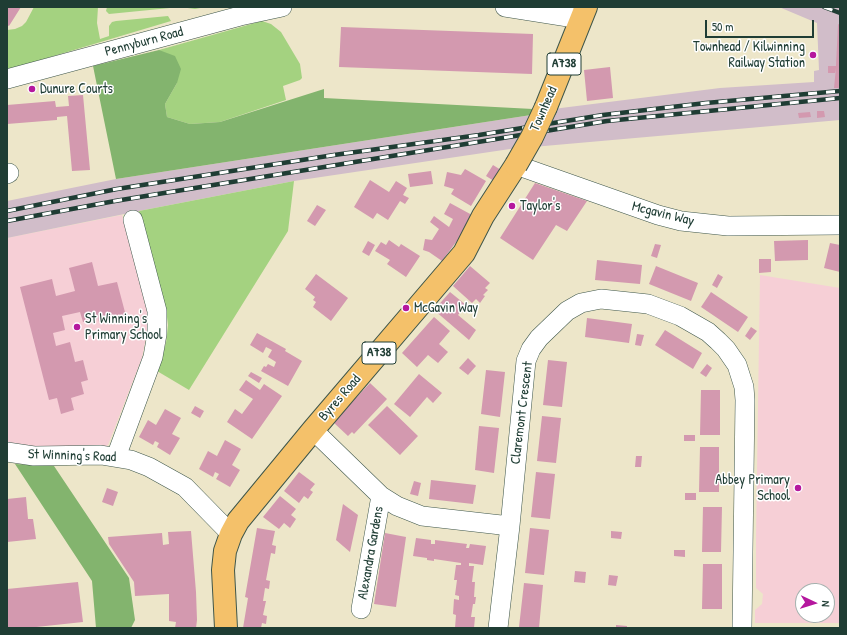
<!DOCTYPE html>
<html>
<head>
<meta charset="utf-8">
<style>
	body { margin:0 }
	#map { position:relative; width:847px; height:635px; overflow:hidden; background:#ede6c9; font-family:"Patrick Hand",sans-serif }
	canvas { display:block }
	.frame { position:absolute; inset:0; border:8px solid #1f3d34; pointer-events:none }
	.north { position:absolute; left:795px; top:583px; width:40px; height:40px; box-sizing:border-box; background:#fff; border:1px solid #a5b1ae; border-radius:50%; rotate:94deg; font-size:11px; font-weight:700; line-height:16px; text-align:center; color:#1f3d34 }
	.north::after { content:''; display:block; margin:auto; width:14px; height:18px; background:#b5179e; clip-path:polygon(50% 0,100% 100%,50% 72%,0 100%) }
	.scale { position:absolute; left:705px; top:20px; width:109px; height:18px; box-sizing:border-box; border:2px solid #1f3d34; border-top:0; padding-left:5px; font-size:12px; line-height:14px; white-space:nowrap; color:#1f3d34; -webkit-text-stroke:3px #fff; paint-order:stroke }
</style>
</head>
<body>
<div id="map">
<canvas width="847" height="635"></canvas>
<div class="frame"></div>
<div class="north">N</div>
<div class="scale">50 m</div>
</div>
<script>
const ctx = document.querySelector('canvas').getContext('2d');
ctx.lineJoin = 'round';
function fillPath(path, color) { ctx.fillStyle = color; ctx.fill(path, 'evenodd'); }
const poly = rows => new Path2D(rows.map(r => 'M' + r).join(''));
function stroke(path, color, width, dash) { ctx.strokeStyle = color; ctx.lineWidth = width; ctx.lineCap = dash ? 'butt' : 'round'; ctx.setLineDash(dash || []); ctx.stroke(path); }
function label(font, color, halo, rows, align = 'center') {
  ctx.font = font + ' "Patrick Hand",sans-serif'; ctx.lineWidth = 3; ctx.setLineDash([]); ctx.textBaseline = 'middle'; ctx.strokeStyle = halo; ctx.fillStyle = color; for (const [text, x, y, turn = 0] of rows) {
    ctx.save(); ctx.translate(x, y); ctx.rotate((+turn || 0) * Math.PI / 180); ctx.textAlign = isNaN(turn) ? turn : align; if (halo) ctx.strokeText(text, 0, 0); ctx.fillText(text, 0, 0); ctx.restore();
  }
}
const built = poly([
	[122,215,149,311,147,332,142,358,108,445,102,448,34,450,7,445,7,238],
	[760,275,840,288,840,623,755,623,755,610,762,604,763,594,756,588,756,538],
	[803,591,827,591,827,615,803,615]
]);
const industrial = poly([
	[779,7,840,7,840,120,510,149,294,181,139,211,7,238,7,201,116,179,531,115,561,108,720,88,814,82,814,71,819,70,817,23]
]);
const green = poly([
	[34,7,98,7,97,23,100,39,109,36,109,26,112,22,116,21,168,16,171,21,7,70,7,30,15,29,22,26,26,22],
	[107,7,206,7,195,9,180,7,109,14,106,11],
	[262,21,271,24,281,32,300,64,302,78,300,80,283,86,286,100,220,122,190,124,167,117,165,104,177,83,159,50],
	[294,181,288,231,189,390,157,371,166,343,168,325,166,309,139,211]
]);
const forest = poly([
	[159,50,175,56,181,69,177,83,165,104,167,117,190,124,220,122,324,89,324,98,533,109,531,115,116,179,93,66],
	[15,464,54,466,129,578,135,620,131,628,96,628,92,581]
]);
const building = poly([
	[7,7,21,7,9,26,7,25],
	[838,24,840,25,840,88,834,88,836,68,835,73,828,73,828,66,836,66],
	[341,27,533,34,532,74,339,67],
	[610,67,613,98,587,101,584,70],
	[83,95,90,170,72,171,67,116,57,117,57,120,7,124,7,105,55,101,56,107,69,106,68,96],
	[817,111,824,111,825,117,817,118],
	[810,112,811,117,799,118,798,113],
	[493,165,501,170,494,181,486,176],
	[465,169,486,181,471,206,451,194,454,189,444,186,447,172,461,175],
	[431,171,433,184,410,187,408,174],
	[370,180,389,192,396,181,407,188,403,195,409,198,405,204,400,201,388,220,377,213,373,219,354,207],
	[535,183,587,201,567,231,556,225,533,260,500,238],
	[450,203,472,215,462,234,442,261,429,252,423,250,425,239,432,240,439,229,430,222,434,216,449,227,453,219,444,214],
	[317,205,326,210,315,226,307,221],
	[389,240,399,247,401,244,420,256,406,277,387,264,390,260,375,251,381,242,386,245],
	[808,240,808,260,775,261,774,241],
	[368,241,375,245,369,256,362,252],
	[830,243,840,245,840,272,824,268],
	[655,244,661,245,657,258,651,256],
	[759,259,771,259,771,272,759,273],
	[597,260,642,265,640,284,595,280],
	[92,262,98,286,117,282,126,316,99,322,98,318,83,322,80,312,62,316,65,330,53,333,56,346,70,342,75,362,83,360,88,380,81,382,84,394,71,398,74,410,61,414,57,398,49,400,20,287,52,279,56,296,75,291,69,268],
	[470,266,490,283,485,288,488,290,483,295,485,296,480,303,476,299,472,303,453,286],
	[656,266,698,283,691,301,649,284],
	[316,274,348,298,331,321,313,307,316,302,313,300,315,297,305,289],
	[718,274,723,277,717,288,712,285],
	[450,292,466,305,458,315,476,330,469,340,434,310],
	[711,292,748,317,738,332,701,307],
	[434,317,450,331,439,344,448,352,438,363,428,355,417,367,402,353],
	[587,318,632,324,629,343,585,337],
	[751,327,757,331,750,340,745,336],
	[665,330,702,353,693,369,655,345],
	[257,333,286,349,285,351,302,361,288,386,261,371,264,366,266,367,268,364,274,367,276,362,268,357,272,350,266,347,263,353,250,345],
	[637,334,644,335,641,346,635,345],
	[468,358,476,366,468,375,459,368],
	[548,360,567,362,562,407,543,405],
	[707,364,712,368,706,377,700,373],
	[486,370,505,372,500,417,481,414],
	[251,372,262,378,259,383,248,376],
	[419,374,442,393,433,403,427,397,410,417,394,404],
	[246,380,260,390,264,384,282,396,252,439,227,422,235,409,242,414,253,399,239,390],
	[370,383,387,399,354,434,352,432,348,436,333,422],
	[701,390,720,390,720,435,700,435],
	[195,406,204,411,200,418,191,413],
	[387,406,418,436,400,455,368,425],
	[165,409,181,418,172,434,180,438,170,455,157,447,159,443,155,441,153,445,139,437,148,420,156,425],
	[542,416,561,418,556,463,537,461],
	[479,426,499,428,494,473,475,470],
	[684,435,695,435,695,441,684,441],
	[225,440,241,449,232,465,240,470,230,487,216,479,219,474,215,472,213,477,199,469,208,451,217,456],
	[700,447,719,447,719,492,699,492],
	[636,456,642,456,641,467,635,467],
	[299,472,315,484,310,490,313,492,308,499,304,496,299,503,284,491],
	[536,472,555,474,550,519,531,517],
	[431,480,476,485,473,504,429,499],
	[414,481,421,483,418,496,410,494],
	[107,488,118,492,113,506,102,502],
	[685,493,696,493,696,500,685,500],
	[280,496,296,509,291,515,296,519,290,528,284,523,279,529,263,517],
	[26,497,28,519,33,519,36,539,7,542,7,499],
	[343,504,358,515,350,552,336,540],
	[703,507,722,507,721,552,702,552],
	[257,528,275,531,272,545,276,546,275,554,271,553,266,580,270,581,269,589,265,588,263,601,266,601,263,615,267,616,266,624,262,623,261,628,243,628,248,598,245,597],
	[530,528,549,530,544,575,525,573],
	[191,531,196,592,197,620,196,628,175,628,176,622,169,621,169,594,135,596,134,582,109,544,108,537,162,533,163,545,169,544,168,532],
	[611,531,622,532,621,539,611,538],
	[385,533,406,537,396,607,374,604],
	[416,538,431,540,431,544,435,544,435,540,467,544,466,548,469,548,470,544,486,546,483,565,469,563,469,566,474,566,472,582,475,582,474,597,476,597,475,604,473,604,471,617,475,617,474,628,455,628,456,615,453,614,454,599,459,600,459,596,455,595,457,580,454,580,456,565,461,565,461,563,434,559,434,561,427,560,427,558,413,556],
	[674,550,685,550,685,557,674,556],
	[703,564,722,564,722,609,702,609],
	[575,571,586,572,585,583,574,582],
	[609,575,618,576,616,586,608,585],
	[78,582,83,622,27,628,7,628,7,589],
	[524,583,543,585,539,628,519,627],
	[616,625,627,626,627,628,616,628]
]);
const minor = poly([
	[505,7,581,19],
	[7,79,240,16,282,7],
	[516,165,658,215,681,221,728,226,840,225],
	[7,174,9,173],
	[313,430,381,496,397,506,422,516,510,526],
	[7,452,34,456,101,455,131,460,149,467,185,487,231,534],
	[116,457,153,357,157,334,157,311,133,220],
	[361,609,381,496],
	[498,628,510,526,526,361,531,349,539,338,567,311,581,303,601,299,648,304,680,316,708,332,718,341,726,349,737,365,744,387,745,400,742,628]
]);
const highway = poly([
	[546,107,586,7],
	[226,628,223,570,225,551,231,534,238,521,313,430,464,253,483,216,516,165]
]);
const rail = poly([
	[824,7,840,13],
	[7,211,117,189,334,155,479,135,603,115,706,103,840,91],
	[7,221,115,201,607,121,840,98]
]);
const highwayBridge = poly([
	[516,165,532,137,546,107]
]);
const markers = [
	[813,55,4,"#b5179e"],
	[32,89,4,"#b5179e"],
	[512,206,4,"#b5179e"],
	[406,308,4,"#b5179e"],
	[77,327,4,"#b5179e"],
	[798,488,4,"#b5179e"]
];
const shields = [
	[564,64,34],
	[379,353,34]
];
const shieldNames = [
	["A738",564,64],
	["A738",379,353]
];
const streetNames = [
	["Pennyburn Road",144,42,-15],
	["Townhead",544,109,-66],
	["Mcgavin Way",663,214,14],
	["Byres Road",340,398,-49],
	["Claremont Crescent",522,413,-83],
	["St Winning's Road",72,456,2],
	["Alexandra Gardens",371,553,-80]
];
const poiNames = [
	["Townhead / Kilwinning",805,47,"right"],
	["Railway Station",805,63,"right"],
	["Dunure Courts",40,89],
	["Taylor's",520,206],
	["McGavin Way",414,308],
	["St Winning's",85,319],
	["Primary School",85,335],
	["Abbey Primary",790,480,"right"],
	["School",790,496,"right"]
];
fillPath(built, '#f6cfd6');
fillPath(industrial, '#d1bdc9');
fillPath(green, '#a4d280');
fillPath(forest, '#83b46e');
fillPath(building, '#d399af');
stroke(minor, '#3e564a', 20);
stroke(highway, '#3e564a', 24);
stroke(minor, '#fff', 19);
stroke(highway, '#f4c16a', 22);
stroke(rail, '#1f3d34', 4.5);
stroke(rail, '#fff', 3, [9]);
stroke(highwayBridge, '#3e564a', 24, []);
stroke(highwayBridge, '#f4c16a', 22);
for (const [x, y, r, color] of markers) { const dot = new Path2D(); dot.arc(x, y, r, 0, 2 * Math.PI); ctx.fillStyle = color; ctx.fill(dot); stroke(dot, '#fff', 1.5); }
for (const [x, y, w] of shields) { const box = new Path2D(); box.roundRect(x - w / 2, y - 11, w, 22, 3); ctx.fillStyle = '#fff'; ctx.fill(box); stroke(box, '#1f3d34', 1); }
label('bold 13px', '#1f3d34', null, shieldNames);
label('14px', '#1f3d34', '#fff', streetNames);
label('14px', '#1f3d34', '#fff', poiNames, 'left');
</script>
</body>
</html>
